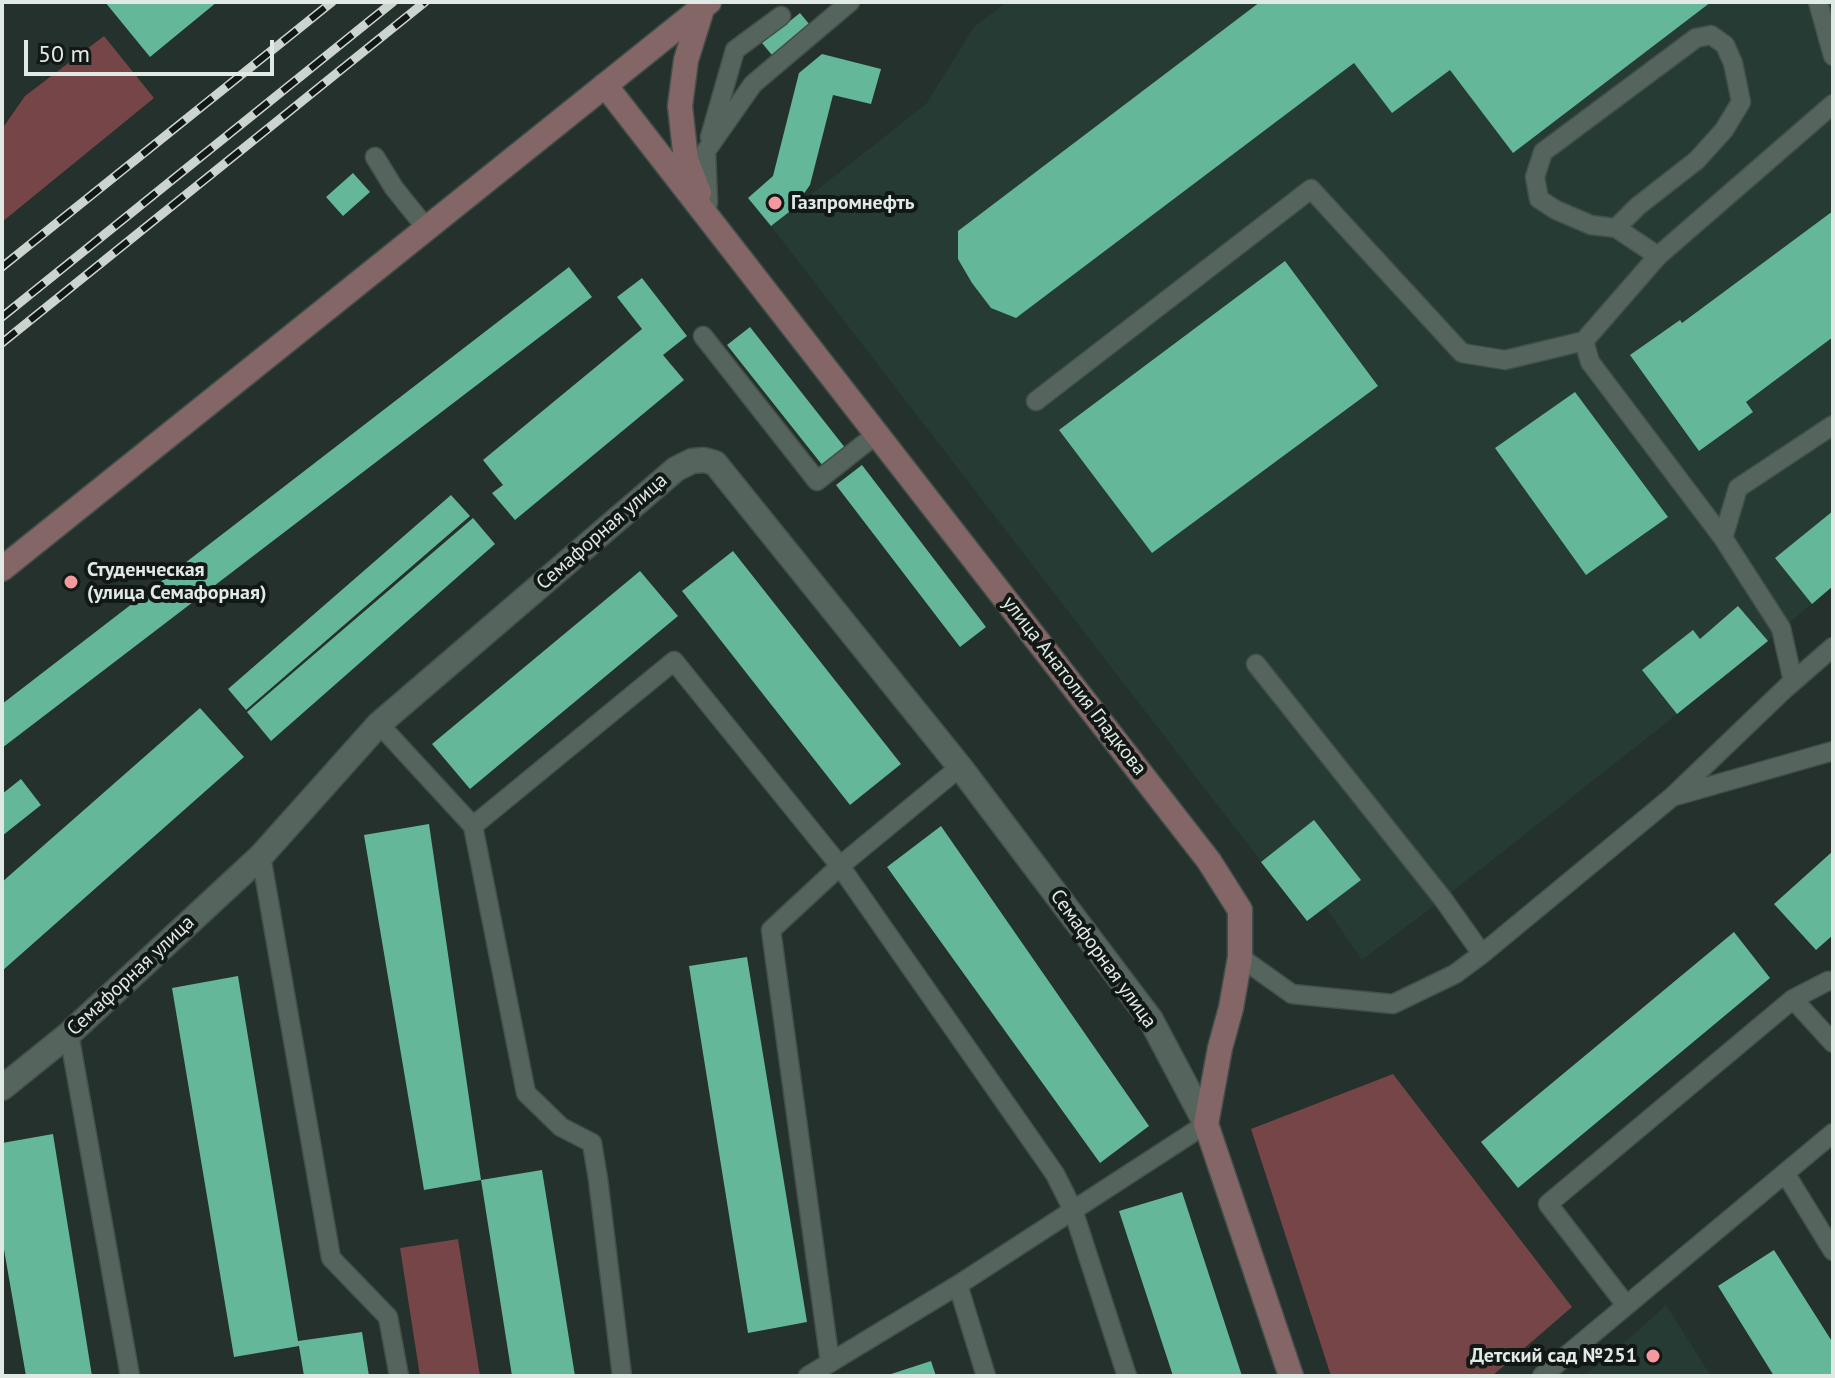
<!DOCTYPE html>
<html>
<head>
<meta charset="utf-8">
<style>
	body { margin:0 }
	#map { position:relative; width:1835px; height:1378px; overflow:hidden; background:#24312c; font-family:"PT Sans",sans-serif }
	canvas { display:block }
	.frame { position:absolute; inset:0; border:4px solid #e1e9e5; pointer-events:none }
	.scale { position:absolute; left:24px; top:40px; width:250px; height:36px; box-sizing:border-box; border:4px solid #e1e9e5; border-top:0; padding-left:10px; font-size:24px; line-height:28px; white-space:nowrap; color:#e1e9e5; -webkit-text-stroke:6px #111815; paint-order:stroke }
</style>
</head>
<body>
<div id="map">
<canvas width="1835" height="1378"></canvas>
<div class="frame"></div>
<div class="scale">50 m</div>
</div>
<script>
const ctx = document.querySelector('canvas').getContext('2d');
ctx.lineJoin = 'round';
function fillPath(path, color) { ctx.fillStyle = color; ctx.fill(path, 'evenodd'); }
const poly = rows => new Path2D(rows.map(r => 'M' + r).join(''));
function stroke(path, color, width, dash) { ctx.strokeStyle = color; ctx.lineWidth = width; ctx.lineCap = dash ? 'butt' : 'round'; ctx.setLineDash(dash || []); ctx.stroke(path); }
function label(font, color, halo, rows, align = 'center') {
  ctx.font = font + ' "PT Sans",sans-serif'; ctx.lineWidth = 8; ctx.setLineDash([]); ctx.textBaseline = 'middle'; ctx.strokeStyle = halo; ctx.fillStyle = color; for (const [text, x, y, turn = 0] of rows) {
    ctx.save(); ctx.translate(x, y); ctx.rotate((+turn || 0) * Math.PI / 180); ctx.textAlign = isNaN(turn) ? turn : align; if (halo) ctx.strokeText(text, 0, 0); ctx.fillText(text, 0, 0); ctx.restore();
  }
}
const built = poly([
	[1007,2,1833,2,1833,586,1728,674,1443,899,1362,960,1326,908,1307,921,771,226,926,104,974,27],
	[1666,1305,1711,1376,1584,1376,1632,1336]
]);
const green = poly([
	[104,36,154,98,2,222,2,129,25,96],
	[1393,1074,1572,1307,1492,1376,1331,1376,1251,1129],
	[458,1239,480,1376,420,1376,400,1248]
]);
const building = poly([
	[105,2,217,2,150,57],
	[1260,2,1711,2,1513,153,1450,70,1392,113,1354,63,1016,318,991,308,972,283,958,259,958,231],
	[800,13,814,30,776,60,762,43],
	[822,54,881,69,871,104,833,95,810,185,793,209,771,226,748,198,773,176,799,73],
	[353,173,370,192,343,216,326,197],
	[1833,211,1833,337,1746,402,1753,412,1699,451,1630,355,1680,320,1682,323],
	[1285,261,1378,386,1152,553,1059,430],
	[569,267,592,297,2,748,2,704],
	[642,278,687,336,663,355,684,380,515,520,492,493,503,485,483,460,642,329,617,297],
	[750,327,846,449,823,466,727,345],
	[1575,392,1668,517,1586,575,1495,448],
	[862,465,986,627,960,647,836,485],
	[451,495,470,516,246,710,228,689],
	[1833,511,1833,586,1812,604,1775,558],
	[473,518,495,544,271,741,247,712],
	[733,551,901,764,850,805,682,591],
	[640,571,678,616,470,789,432,744],
	[1738,606,1768,641,1677,714,1642,670,1693,630,1700,639],
	[200,708,244,757,2,971,2,882],
	[21,779,41,805,2,836,2,794],
	[1314,820,1361,880,1307,921,1261,862],
	[429,824,481,1180,424,1190,364,835],
	[941,826,1149,1126,1100,1163,887,867],
	[1833,851,1833,935,1816,950,1774,904],
	[1734,932,1770,978,1518,1188,1481,1142],
	[747,957,807,1322,748,1333,689,966],
	[238,976,298,1341,362,1332,369,1376,304,1376,299,1346,234,1357,172,988],
	[53,1134,92,1376,26,1376,2,1238,2,1143],
	[542,1170,575,1376,512,1376,481,1180],
	[1182,1192,1242,1376,1173,1376,1119,1211],
	[1774,1250,1833,1343,1833,1376,1774,1376,1718,1286],
	[931,1361,936,1376,888,1376,888,1375]
]);
const lane = poly([
	[1818,2,1833,56],
	[710,137,735,50,781,16],
	[375,157,394,188,427,229],
	[708,203,706,151,753,84,850,2],
	[1616,228,1591,225,1556,210,1539,199,1535,177,1543,152,1696,38,1711,35,1725,45,1733,63,1741,102,1724,130,1697,160,1638,206,1616,228,1658,256],
	[703,336,817,481,878,433],
	[1036,401,1311,189,1462,353,1505,360,1584,341],
	[1723,538,1738,488,1833,425],
	[1256,664,1443,899,1482,954],
	[1787,687,1833,647],
	[379,724,473,826,674,661,840,866,1055,1174,1073,1210,1127,1376],
	[1675,796,1833,751],
	[473,826,526,1093,561,1127,592,1143,598,1179,622,1376],
	[261,856,331,1258,388,1317,399,1376],
	[1240,957,1292,994,1393,1004,1455,974,1482,954,1672,797,1793,681,1781,628,1723,538,1590,362,1584,341,1658,256,1833,104],
	[1793,999,1828,981,1833,981],
	[69,1034,130,1376],
	[1785,1173,1833,1251],
	[958,1285,986,1376],
	[1626,1305,1548,1204,1793,999,1833,1043],
	[830,1363,771,930,840,866,960,767],
	[808,1376,958,1285,1206,1124],
	[1542,1376,1833,1133]
]);
const street = poly([
	[2,1088,69,1034,261,856,379,724,676,469,692,461,704,460,715,463,960,767,1151,1020,1206,1124]
]);
const secondary = poly([
	[605,85,1209,861,1240,910,1240,957,1231,1008,1220,1048,1206,1124,1291,1376],
	[699,193,686,160,680,106,686,60,703,6],
	[2,569,709,2]
]);
const rail = poly([
	[2,267,332,2],
	[2,317,393,2],
	[2,343,425,2]
]);
const markers = [
	[775,203,8,"#f49a9f"],
	[71,582,8,"#f49a9f"],
	[1653,1356,8,"#f49a9f"]
];
const poiNames = [
	["Газпромнефть",791,203],
	["Студенческая",87,570],
	["(улица Семафорная)",87,593],
	["Детский сад №251",1637,1356,"right"]
];
const streetNames = [
	["Семафорная улица",602,532,-41],
	["улица Анатолия Гладкова",1074,686,52],
	["Семафорная улица",1103,959,54],
	["Семафорная улица",131,976,-43]
];
fillPath(built, '#263b33');
fillPath(green, '#754548');
fillPath(building, '#65b799');
stroke(lane, '#434f4a', 21);
stroke(street, '#434f4a', 27);
stroke(secondary, '#434f4a', 27);
stroke(lane, '#55655e', 18);
stroke(street, '#55655e', 24);
stroke(secondary, '#856666', 24);
stroke(rail, '#ccd4d0', 9);
stroke(rail, '#111815', 6, [18]);
for (const [x, y, r, color] of markers) { const dot = new Path2D(); dot.arc(x, y, r, 0, 2 * Math.PI); ctx.fillStyle = color; ctx.fill(dot); stroke(dot, '#111815', 3); }
label('bold 20px', '#e1e9e5', '#111815', poiNames, 'left');
label('20px', '#e1e9e5', '#111815', streetNames);
</script>
</body>
</html>
